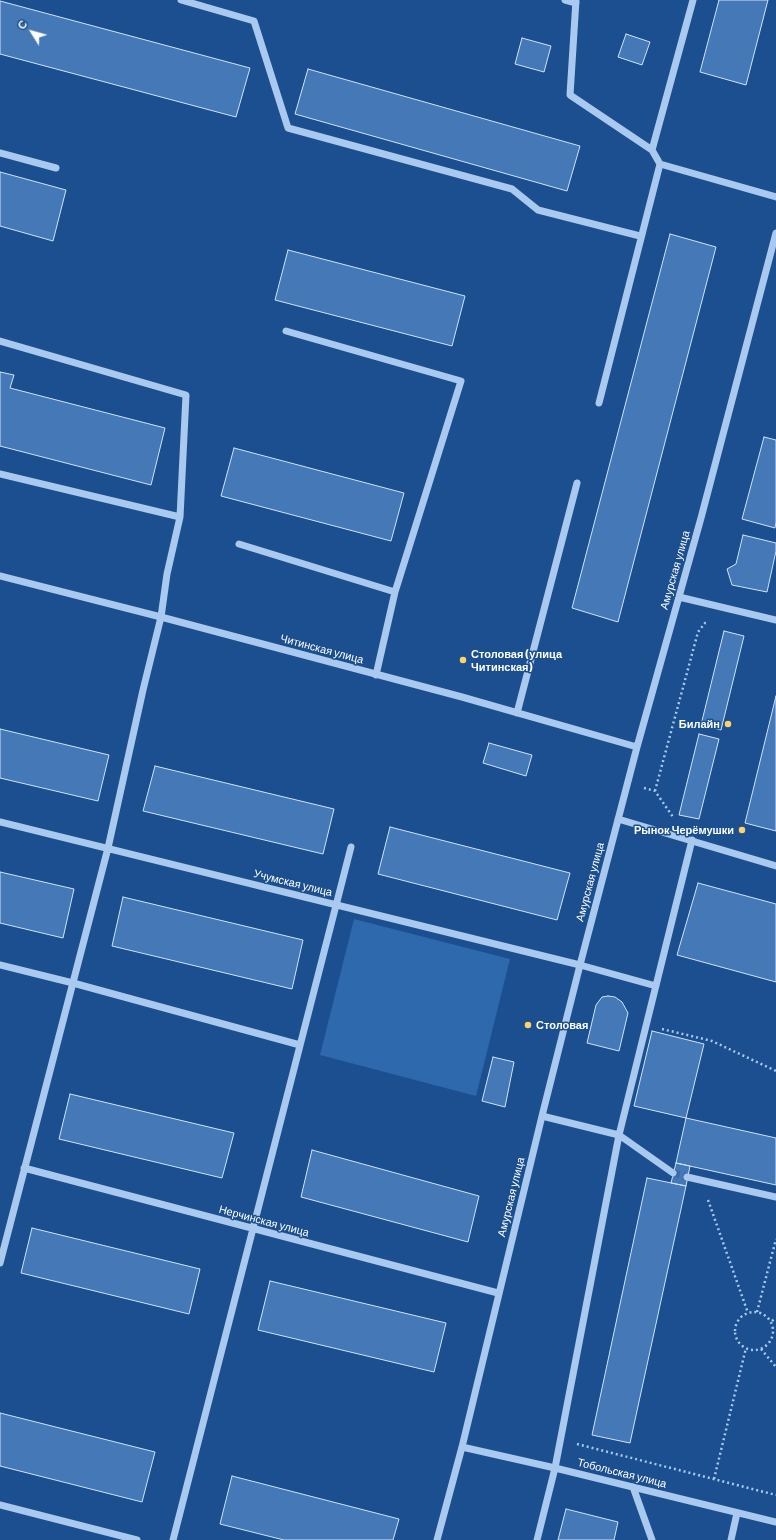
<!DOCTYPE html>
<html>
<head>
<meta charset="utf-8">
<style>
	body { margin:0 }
	#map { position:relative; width:776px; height:1540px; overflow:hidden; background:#1b4f8f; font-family:Barlow,sans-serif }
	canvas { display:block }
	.north { position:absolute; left:12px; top:12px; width:40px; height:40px; -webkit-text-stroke:3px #1b4f8f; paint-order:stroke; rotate:307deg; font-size:11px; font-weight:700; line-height:16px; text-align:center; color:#fff }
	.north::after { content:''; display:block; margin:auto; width:14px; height:18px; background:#fff; clip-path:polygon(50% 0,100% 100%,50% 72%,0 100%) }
</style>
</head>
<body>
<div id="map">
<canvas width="776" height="1540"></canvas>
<div class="north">С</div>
</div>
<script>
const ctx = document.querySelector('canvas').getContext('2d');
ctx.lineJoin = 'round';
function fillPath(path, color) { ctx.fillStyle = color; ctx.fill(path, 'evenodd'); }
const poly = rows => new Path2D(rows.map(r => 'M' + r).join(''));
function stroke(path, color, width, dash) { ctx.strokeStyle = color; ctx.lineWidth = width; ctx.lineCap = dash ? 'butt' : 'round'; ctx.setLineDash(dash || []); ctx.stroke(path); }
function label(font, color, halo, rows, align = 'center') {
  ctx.font = font + ' Barlow,sans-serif'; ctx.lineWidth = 3; ctx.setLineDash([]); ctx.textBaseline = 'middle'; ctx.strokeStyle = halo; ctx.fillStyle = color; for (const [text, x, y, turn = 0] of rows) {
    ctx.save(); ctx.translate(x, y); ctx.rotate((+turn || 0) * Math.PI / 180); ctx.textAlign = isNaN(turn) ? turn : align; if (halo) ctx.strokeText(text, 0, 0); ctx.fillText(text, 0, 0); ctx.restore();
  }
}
const green = poly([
	[354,919,510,959,476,1096,320,1055]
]);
const building = poly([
	[719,0,768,0,746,85,700,72,719,0],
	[0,1,250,68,236,117,0,54,0,1],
	[626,34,650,42,642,65,618,57,626,34],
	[522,38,551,46,544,72,515,64,522,38],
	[308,69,580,146,567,191,295,114,308,69],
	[0,172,66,190,53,241,0,226,0,172],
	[670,234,716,247,618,622,572,608,670,234],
	[288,250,465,296,452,346,275,300,288,250],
	[0,372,14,375,10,388,165,428,151,485,0,446,0,372],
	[764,437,776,440,776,522,775,528,742,519,764,437],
	[234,448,404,493,391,541,221,496,234,448],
	[743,535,776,543,776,551,767,592,732,585,727,569,736,564,743,535],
	[724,631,744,636,721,730,701,725,724,631],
	[776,696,776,831,745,823,776,696],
	[0,729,109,755,98,801,0,778,0,729],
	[699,734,719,739,699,819,679,815,699,734],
	[489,743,532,755,526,776,483,763,489,743],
	[155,766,334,809,323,854,143,811,155,766],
	[390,827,570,873,557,920,378,874,390,827],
	[0,872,74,889,63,938,0,923,0,872],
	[698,883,776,904,776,982,677,955,698,883],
	[123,897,303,940,292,989,112,946,123,897],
	[608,996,615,997,622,1002,628,1013,619,1051,587,1043,596,1005,602,997,608,996],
	[652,1031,704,1044,686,1118,634,1106,652,1031],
	[493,1057,514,1062,505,1107,482,1101,493,1057],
	[70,1094,234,1133,222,1178,59,1139,70,1094],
	[686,1118,776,1138,776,1185,676,1163,686,1118],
	[312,1150,479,1196,468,1242,301,1197,312,1150],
	[676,1163,690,1166,686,1186,671,1183,676,1163],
	[647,1178,686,1186,630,1443,592,1435,647,1178],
	[32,1228,200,1269,189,1314,21,1273,32,1228],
	[270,1281,446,1323,434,1372,258,1330,270,1281],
	[0,1413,155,1452,142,1502,0,1466,0,1413],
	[232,1476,399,1519,393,1540,284,1540,220,1524,232,1476],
	[566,1509,618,1522,614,1540,558,1540,566,1509]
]);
const minorTunnel = poly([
	[673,1173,687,1177]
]);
const path = poly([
	[644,788,655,791,673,817],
	[655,791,698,632,705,623,708,623],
	[662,1029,712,1041,776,1071],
	[708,1200,748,1313],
	'735 1331a19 19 0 1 1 38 0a19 19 0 1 1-38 0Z',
	[757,1312,776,1239],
	[772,1321,776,1318],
	[761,1349,776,1367],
	[577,1444,776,1495],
	[714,1479,746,1348]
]);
const minor = poly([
	[181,0,254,21,288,128,512,189,538,210,640,236],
	[565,0,576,3],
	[576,0,570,95,652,150],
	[0,153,56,168],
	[660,164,652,150,693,0],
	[286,331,461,381,395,592,376,675],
	[0,341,186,395,180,517,167,574,161,617,143,690,108,848,0,1263],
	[599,403,660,164,776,197],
	[0,474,180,517],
	[239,544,395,592],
	[0,576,161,617,462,697,637,747],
	[679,597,776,620],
	[517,713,577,483],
	[618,819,776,866],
	[0,822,580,965,656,986],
	[0,965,73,983,300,1045],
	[542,1116,619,1135,673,1173],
	[24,1168,498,1293],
	[687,1177,776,1197],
	[462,1447,555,1468,776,1522],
	[633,1487,652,1540],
	[0,1505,137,1540],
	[173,1540,351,847],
	[437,1540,462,1447,542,1116,580,965,637,747,701,518,776,233],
	[537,1540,555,1468,619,1135,692,840],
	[731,1540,737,1513]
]);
const markers = [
	[463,660,4,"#ffd166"],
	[728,724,4,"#ffd166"],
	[742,830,4,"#ffd166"],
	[528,1025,4,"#ffd166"]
];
const streetNames = [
	["Амурская улица",675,570,-74],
	["Читинская улица",322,649,15],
	["Амурская улица",590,882,-75],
	["Учумская улица",293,883,14],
	["Амурская улица",511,1197,-76],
	["Нерчинская улица",264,1221,15],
	["Тобольская улица",622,1473,14]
];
const poiNames = [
	["Столовая (улица",471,654],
	["Читинская)",471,667],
	["Билайн",720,724,"right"],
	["Рынок Черёмушки",734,830,"right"],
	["Столовая",536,1025]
];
fillPath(green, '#2e69ad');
fillPath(building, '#4478b7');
stroke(building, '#cfe3fa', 1);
stroke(minorTunnel, '#3d69a0', 7, [7, 3.5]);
stroke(path, '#a9c9ee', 2.5, [2, 3]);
stroke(minor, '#a9c9ee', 7);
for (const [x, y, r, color] of markers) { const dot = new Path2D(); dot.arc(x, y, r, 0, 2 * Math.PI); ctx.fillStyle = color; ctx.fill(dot); stroke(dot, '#1b4f8f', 1.5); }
label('11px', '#fff', '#1b4f8f', streetNames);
label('bold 11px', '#fff', '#1b4f8f', poiNames, 'left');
</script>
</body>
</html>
